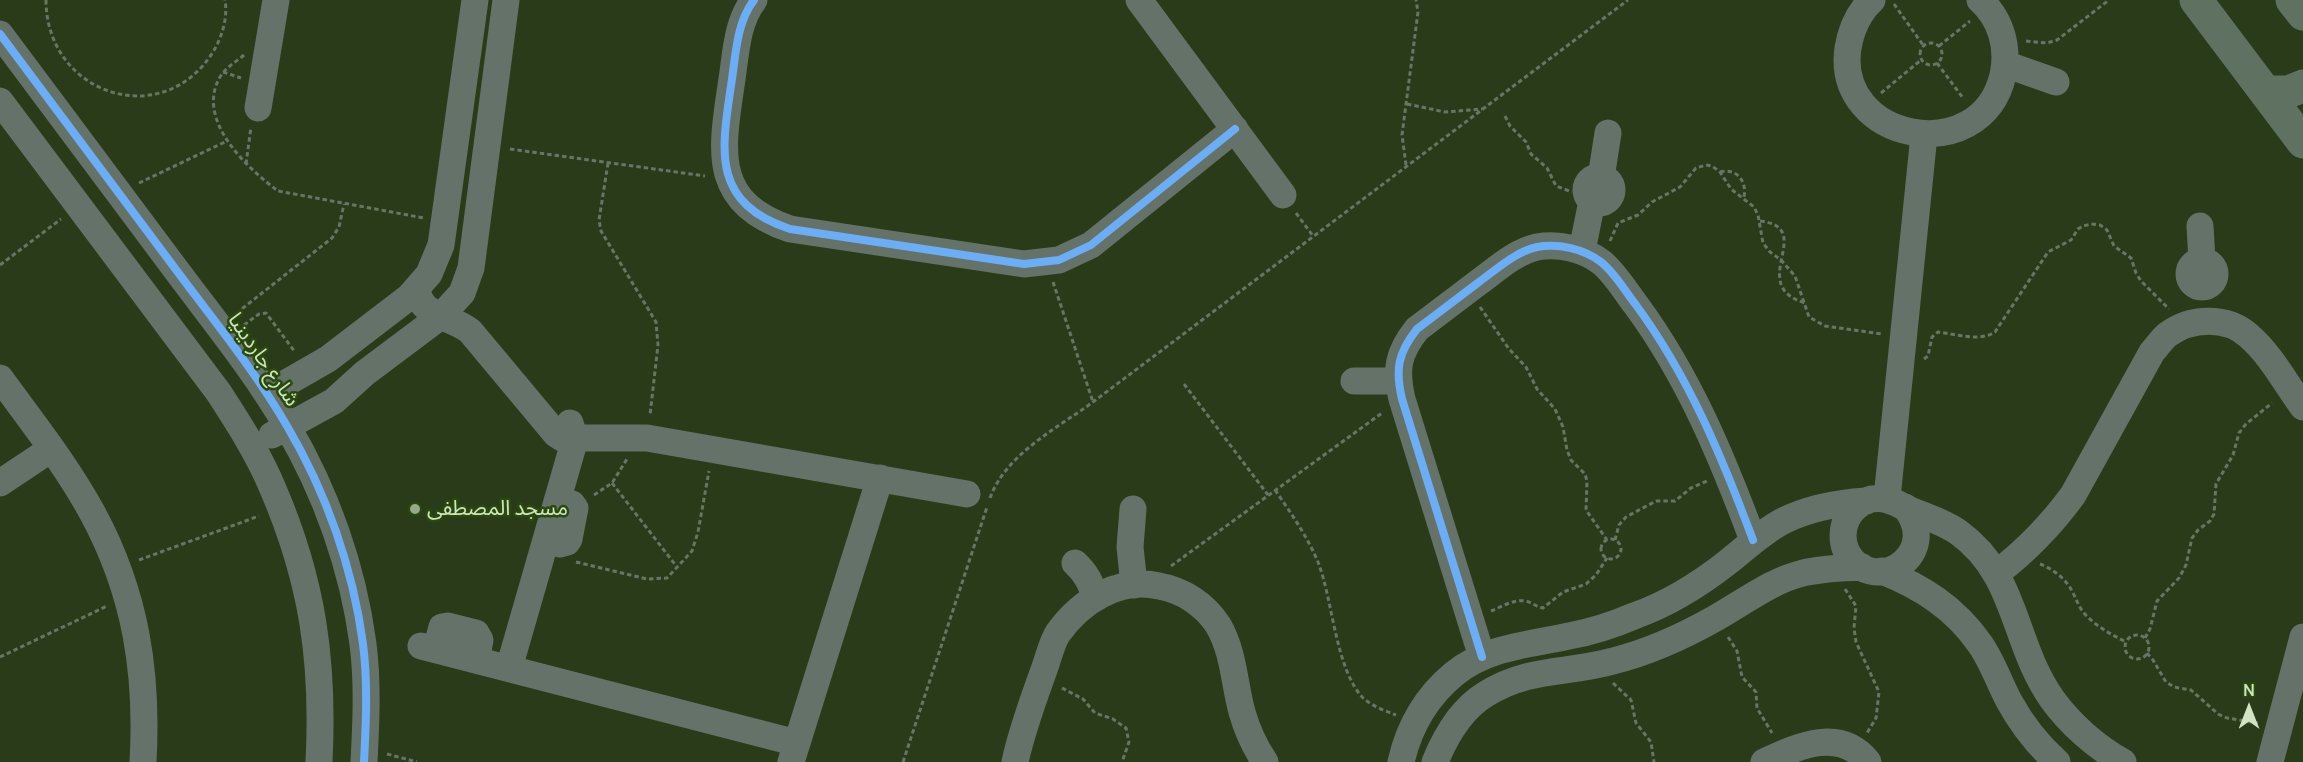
<!DOCTYPE html>
<meta charset="utf-8">
<style>
body{margin:0}
#map{position:relative;width:2303px;height:762px;overflow:hidden;background:#2a3b1a;font-family:Manrope,sans-serif}
canvas{display:block}
.north{position:absolute;left:2219px;top:678px;width:60px;height:60px;-webkit-text-stroke:4px #29490d;paint-order:stroke;rotate:0deg;font-size:16px;font-weight:700;line-height:24px;text-align:center;color:#d0e4c4}
.north::after{content:'';display:block;margin:auto;width:21px;height:27px;background:#d0e4c4;clip-path:polygon(50% 0,100% 100%,50% 72%,0 100%)}
</style>
<div id="map">
<canvas width="2303" height="762"></canvas>
<div class="north">N</div>
</div>
<script>
const ctx = document.querySelector('canvas').getContext('2d');
ctx.lineJoin = 'round';
function stroke(path, color, width, dash) { ctx.strokeStyle = color; ctx.lineWidth = width; ctx.lineCap = dash ? 'butt' : 'round'; ctx.setLineDash(dash || []); ctx.stroke(path); }
function drawText(font, color, halo, rows, align = 'center') {
  ctx.font = font + ' Manrope,"Noto Sans Arabic",sans-serif'; ctx.lineWidth = 5; ctx.setLineDash([]); ctx.textBaseline = 'middle'; ctx.strokeStyle = halo; ctx.fillStyle = color; for (const [text, x, y, turn = 0] of rows) {
    ctx.save(); ctx.translate(x, y); ctx.rotate((+turn || 0) * Math.PI / 180); ctx.textAlign = isNaN(turn) ? turn : align; if (halo) ctx.strokeText(text, 0, 0); ctx.fillText(text, 0, 0); ctx.restore();
  }
}
const path = new Path2D(`
 M46,0C46,94 162,133 213,52C222,37 228,18 225,0
 M1894,4L1923,45
 M2026,41L2047,43L2057,40L2109,0
 M1920 54a11 11 0 1 1 22 0a11 11 0 1 1-22 0Z
 M1939,46L1970,21
 M244,55C236,62 226,67 220,77C195,120 247,168 278,191L424,218
 M1937,63L1963,98
 M223,72L241,78
 M1881,93L1921,60
 M1407,104L1445,112L1482,109
 M1505,116L1510,126L1526,142L1531,154L1547,168L1556,186L1572,192
 M510,149L705,176
 M608,163L599,220L601,231L656,322L658,345L650,415
 M246,164L251,127
 M1406,165L1402,135L1418,12L1416,0
 M1720,172C1737,168 1747,181 1744,197
 M139,183L227,141
 M1296,213L1313,236
 M1760,221C1818,228 1745,285 1805,303
 M1610,241L1618,223L1638,215L1652,202L1680,187L1696,168L1706,165L1712,166L1720,172L1731,189L1754,207L1758,215L1763,243L1770,252L1781,260L1795,276L1809,317L1825,326L1882,334
 M0,265L61,219
 M1053,282L1093,402
 M1480,307L1509,349L1526,367L1537,389L1555,409L1563,427L1567,450L1571,460L1585,474L1587,481L1586,510L1607,540
 M240,316L243,308L332,238L339,227L344,204
 M244,325L259,314L266,313L295,352
 M1924,359L1928,356L1932,337L1938,332C1954,334 1981,342 1995,332L2048,252L2071,240L2078,229L2083,226L2091,224L2100,225L2107,230L2114,246L2131,258L2136,273L2141,281L2169,309
 M1184,384L1268,495
 M612,483L677,567
 M1275,490C1291,513 1307,536 1318,562C1333,600 1335,668 1363,698C1372,706 1385,711 1396,715
 M594,495L612,483L627,459
 M990,498C1006,454 1056,429 1093,402L1628,0
 M1601 549a10 10 0 1 1 20 0a10 10 0 1 1-20 0Z
 M1615,540L1619,525L1626,517L1656,501H1675L1691,488L1707,481
 M139,560L259,516
 M576,562L647,579L667,578L692,551L698,532L709,471
 M2040,564C2053,569 2066,579 2072,591C2076,598 2078,605 2083,612C2094,625 2110,634 2126,642
 M1171,566L1382,413
 M1845,589L1856,606L1854,628L1856,642L1879,692L1876,718L1867,733
 M1491,611C1501,607 1514,599 1525,601C1532,602 1536,607 1543,608L1563,592L1586,584L1596,575L1607,558
 M2125 647a12 12 0 1 1 24 0a12 12 0 1 1-24 0Z
 M1728,637L1737,651L1742,677L1756,692L1757,708L1772,733
 M2145,638L2150,629L2157,601L2179,578L2186,565L2192,538L2198,530L2210,521L2214,514L2216,484L2233,455L2239,433L2246,424L2272,403
 M2147,653L2153,660L2166,682L2174,687L2191,690L2218,714L2227,718L2258,723
 M0,657L107,606
 M1613,683L1631,700L1636,723L1651,742L1654,762
 M1062,688L1083,699L1095,713L1113,719L1126,728L1129,742L1122,762
 M387,754L417,762
 M903,762L987,507`);
const minor = new Path2D(`
 M754,0C737,22 736,52 732,79C722,148 709,202 790,229L1024,264L1059,260L1091,245L1235,129
 M1139,0L1283,195
 M1872,0C1858,13 1851,30 1848,48C1834,141 1981,170 2003,75C2009,47 2001,19 1980,0
 M0,34C57,110 114,187 171,263C211,317 254,369 287,426C326,492 353,568 363,644C368,683 366,723 364,762
 M2005,64L2056,82
 M0,101L219,393C239,424 259,455 273,489C313,582 324,662 319,762
 M258,108L276,0
 M1586 190a13 13 0 1 1 26 0a13 13 0 1 1-26 0Z
 M1601,178L1608,133
 M2200,226L2202,261
 M1582,251L1592,201
 M2189 274a13 13 0 1 1 26 0a13 13 0 1 1-26 0Z
 M417,290C422,318 450,315 470,331L556,434L562,438H647L967,494
 M0,378C32,422 67,466 93,514C136,594 148,673 143,762
 M1354,381H1398
 M267,394L328,359L409,297L429,274L441,245L475,0
 M272,435L334,401L365,373L441,316L462,293L471,268L506,0
 M0,483L51,449
 M1887,498L1924,135
 M1905,507C1940,549 1885,593 1853,561C1839,546 1840,522 1855,508C1871,493 1888,498 1904,507C1922,516 1941,520 1958,532C2018,575 2012,642 2052,699C2070,724 2096,747 2123,762
 M1133,509L1130,547L1134,585
 M546,540L560,544L567,542L569,539L575,508L572,504L557,501
 M1075,563C1086,573 1091,583 1095,597
 M1882,571C1922,587 1955,608 1980,644C1992,661 1999,682 2009,701C2021,723 2038,745 2057,762
 M1997,573C2027,550 2051,525 2073,495L2152,352C2157,347 2162,339 2167,335C2191,317 2227,316 2249,336C2271,355 2286,384 2303,407
 M421,646L797,743
 M436,649L442,627L448,626L476,633L480,640L476,660
 M1482,657L1402,399C1395,369 1398,353 1417,329C1438,313 1458,298 1479,282C1497,269 1515,252 1537,247C1559,243 1584,249 1601,262C1615,273 1625,291 1636,305C1689,377 1722,457 1753,540
 M509,668L575,439L570,423
 M791,762L880,478
 M1015,762C1022,729 1034,698 1045,667C1049,656 1052,642 1058,633C1081,601 1119,577 1159,586C1183,590 1205,605 1218,625C1234,652 1234,683 1242,712C1247,730 1255,747 1265,762
 M1401,762C1409,727 1426,697 1454,674C1487,647 1528,645 1569,636C1591,632 1613,625 1634,616C1668,604 1700,584 1728,562C1746,548 1762,532 1783,521C1809,508 1836,503 1866,501
 M1435,762C1446,735 1461,709 1486,694C1530,667 1567,674 1613,661C1649,652 1682,637 1714,619C1743,603 1770,581 1803,573C1823,568 1842,568 1862,567
 M1764,762C1797,747 1839,726 1868,762
 M2270,762L2303,637`);
const major = new Path2D(`
 M2196,0L2303,142
 M2292,0L2303,14
 M2266,92H2288L2303,86`);
const cycleway = new Path2D(`
 M754,0C737,22 736,52 732,79C722,148 709,202 790,229L1024,264L1059,260L1091,245L1235,129
 M0,34C57,110 114,187 171,263C211,317 254,369 287,426C326,492 353,568 363,644C368,683 366,723 364,762
 M1482,657L1402,399C1395,369 1398,353 1417,329C1438,313 1458,298 1479,282C1497,269 1515,252 1537,247C1559,243 1584,249 1601,262C1615,273 1625,291 1636,305C1689,377 1722,457 1753,540`);
const markers = [
 [415,509,6,"#96a988"]
];
const streetNames = [
 ["شارع جاردينيا",263,360,55]
];
const poiNames = [
 ["مسجد المصطفى",427,509]
];
stroke(path, '#677566', 3, [4.5, 3]);
stroke(minor, '#647269', 27);
stroke(major, '#5f7161', 33);
stroke(cycleway, '#6dadf4', 8);
for (const [x, y, r, color] of markers) { const dot = new Path2D(); dot.arc(x, y, r, 0, 2 * Math.PI); ctx.fillStyle = color; ctx.fill(dot); stroke(dot, '#29490d', 2); }
drawText('21px', '#d0e4c4', '#29490d', streetNames);
drawText('21px', '#d0e4c4', '#29490d', poiNames, 'left');
</script>
